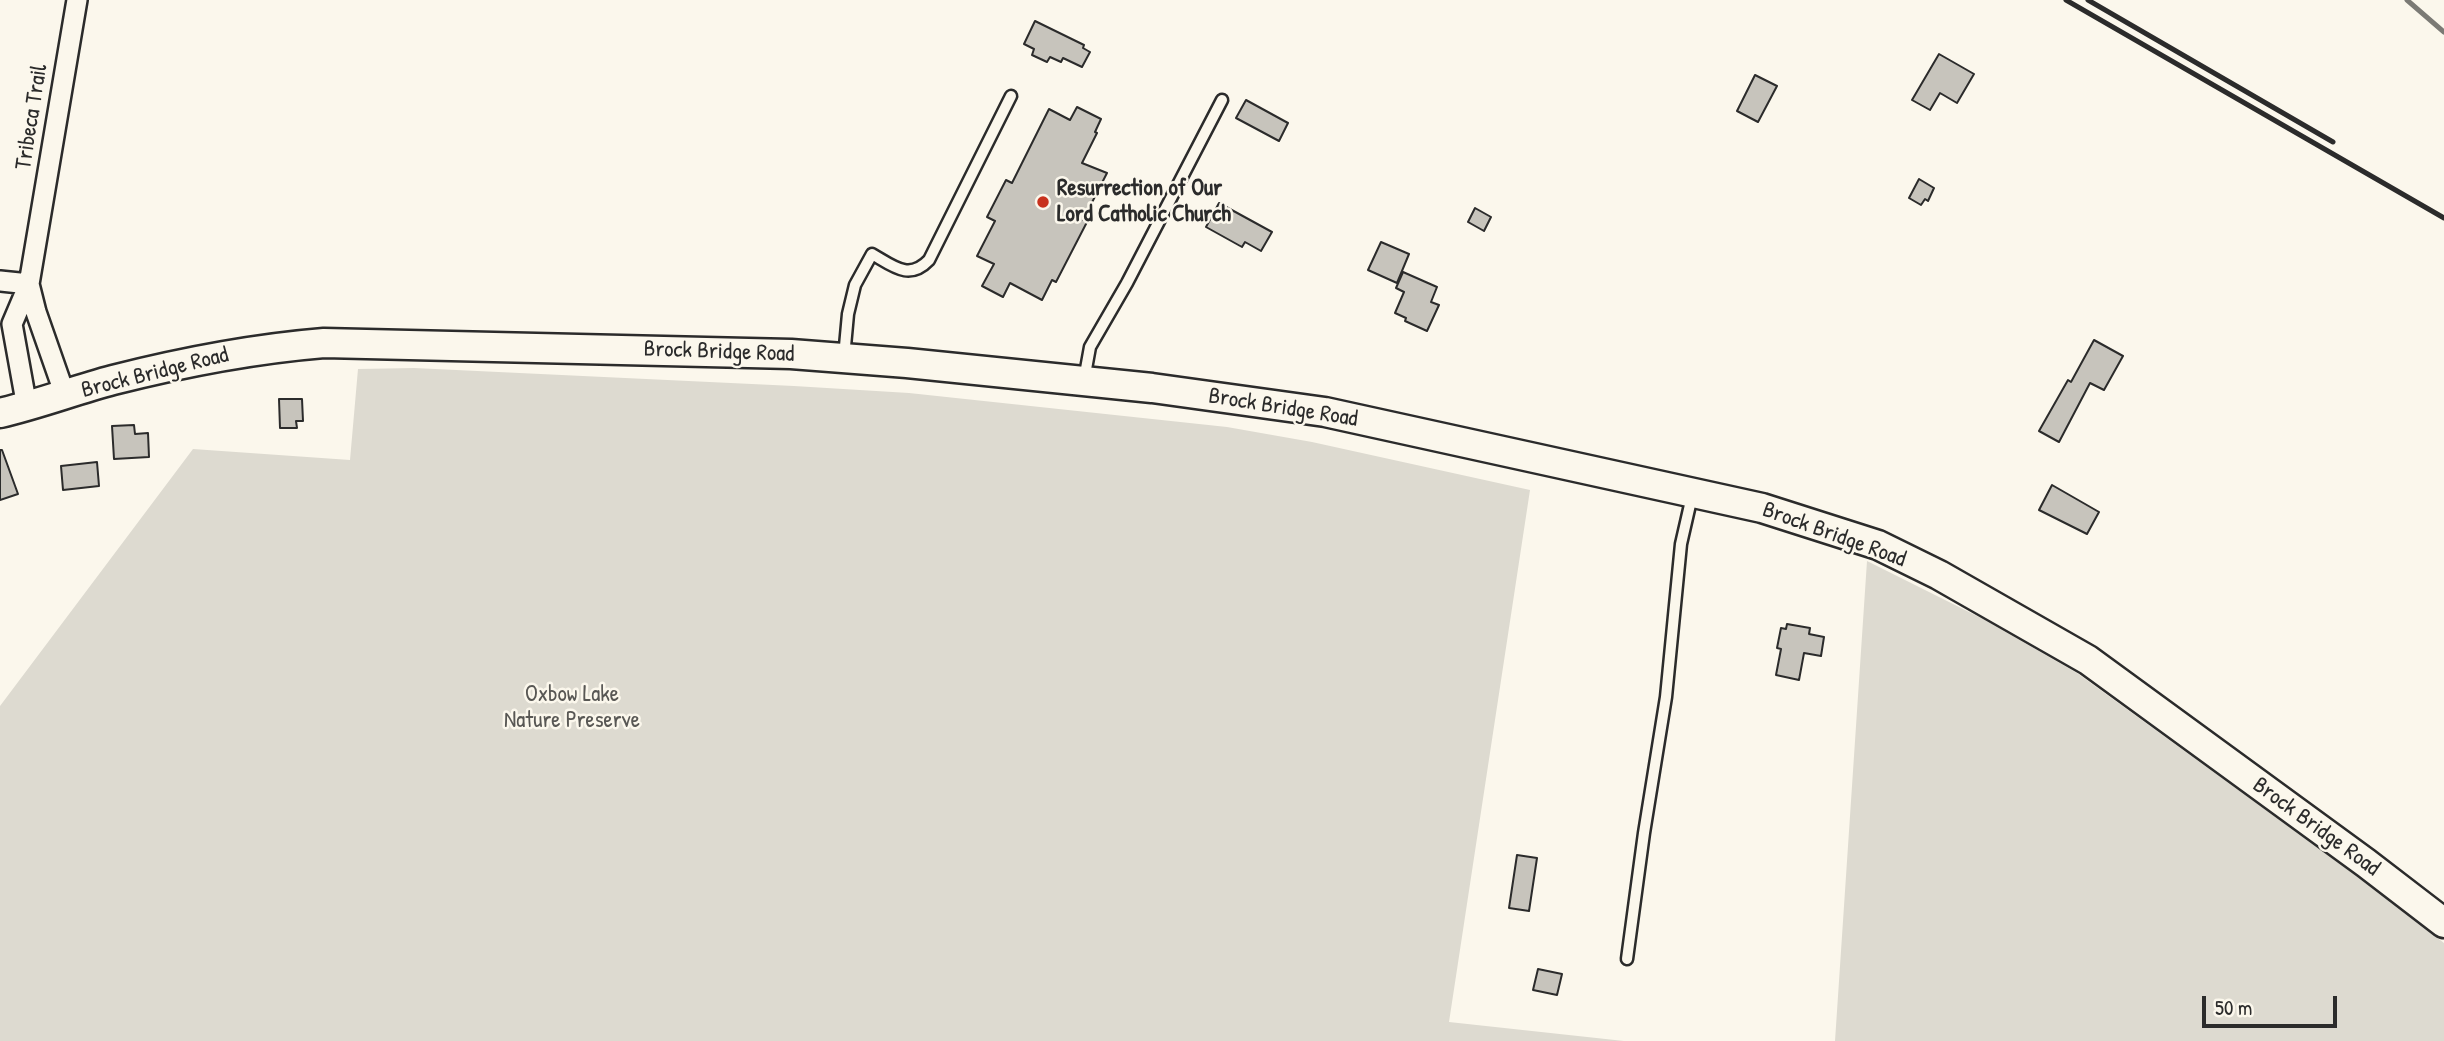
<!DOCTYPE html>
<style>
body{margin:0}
#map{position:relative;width:2444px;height:1041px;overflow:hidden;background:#fbf7ec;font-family:"Patrick Hand",sans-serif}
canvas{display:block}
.scale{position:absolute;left:2202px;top:996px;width:135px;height:32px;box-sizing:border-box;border:4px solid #2b2b2b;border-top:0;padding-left:9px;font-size:21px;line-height:24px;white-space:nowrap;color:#2b2b2b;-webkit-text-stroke:5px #fbf7ec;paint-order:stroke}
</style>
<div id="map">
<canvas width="2444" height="1041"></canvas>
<div class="scale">50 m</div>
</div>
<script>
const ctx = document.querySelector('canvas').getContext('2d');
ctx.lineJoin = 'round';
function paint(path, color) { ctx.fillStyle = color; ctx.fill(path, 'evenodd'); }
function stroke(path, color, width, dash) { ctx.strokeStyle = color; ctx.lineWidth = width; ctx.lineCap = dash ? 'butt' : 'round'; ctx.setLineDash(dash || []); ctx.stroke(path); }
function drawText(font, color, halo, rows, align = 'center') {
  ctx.font = font + ' "Patrick Hand",sans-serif'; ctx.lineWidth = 5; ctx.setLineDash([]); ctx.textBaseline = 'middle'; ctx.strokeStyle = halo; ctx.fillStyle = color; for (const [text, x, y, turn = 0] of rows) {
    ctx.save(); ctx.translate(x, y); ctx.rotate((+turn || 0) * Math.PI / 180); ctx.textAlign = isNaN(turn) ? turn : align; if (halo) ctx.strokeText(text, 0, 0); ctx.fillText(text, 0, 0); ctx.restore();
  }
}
const green = new Path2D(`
 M414,368L794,386L909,393L1227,427L1312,442L1530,490L1449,1022L1624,1041H0V706L193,449L350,460L358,369Z
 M1867,561L1983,619L2077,673L2354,874L2444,943V1041H1835Z`);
const stream = new Path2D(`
 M2407,0L2444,32`);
const building = new Path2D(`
 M1035,21L1084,45L1083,48L1090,52L1082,67L1063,58L1061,62L1050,57L1047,62L1032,55L1034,49L1024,44Z
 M1939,54L1974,74L1957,103L1940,93L1930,110L1912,100Z
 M1755,75L1777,86L1758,122L1737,111Z
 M1246,100L1288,123L1279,141L1236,118Z
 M1077,107L1101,119L1095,132L1097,133L1082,163L1107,173L1083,220L1087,222L1056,282L1052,280L1042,300L1010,283L1003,297L982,286L994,264L977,256L995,221L987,217L1006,180L1012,183L1049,109L1070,120Z
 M1919,179L1934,188L1928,201L1925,199L1921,205L1909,198Z
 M1219,203L1272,232L1261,251L1245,242L1242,247L1206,227Z
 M1475,208L1491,217L1484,231L1468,222Z
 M1381,242L1409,254L1397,283L1368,270Z
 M1403,272L1437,287L1431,302L1439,305L1427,331L1405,321L1406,318L1395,313L1404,292L1396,288Z
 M2094,340L2123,356L2104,390L2090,383L2059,442L2039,431L2068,380L2071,382Z
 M279,399H302L303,421H296L297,428H280Z
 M134,425L135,434L148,433L149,457L114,459L112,426Z
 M0,450H2L18,494L0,500Z
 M97,462L99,486L63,490L61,466Z
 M2052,485L2099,512L2087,534L2039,510Z
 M1787,624L1810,628L1809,634L1824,637L1821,656L1804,653L1799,680L1776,675L1781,649L1777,648L1781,628L1786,629Z
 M1517,855L1537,858L1529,911L1509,908Z
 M1538,969L1562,974L1557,995L1533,990Z`);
const lane = new Path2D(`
 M844,357L848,314L855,285L872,254C893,266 909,281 929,260L1011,96
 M1084,380L1090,347L1127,283L1222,100
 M1627,959L1644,833L1666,697L1681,544L1692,496`);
const street = new Path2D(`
 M0,281L29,284L77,0
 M27,407L12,324L29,284L36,312L65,395`);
const secondary = new Path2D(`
 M0,413C39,404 75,390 113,380C184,362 251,349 324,343L791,354L907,363L1152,388L1325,412L1762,508L1878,545L1939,575L2088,660L2366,863L2444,923`);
const rail = new Path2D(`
 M2066,0L2444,218
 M2088,0L2333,142`);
const markers = [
 [1043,202,7,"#c8321e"]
];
const streetNames = [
 ["Tribeca Trail",32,117,-81],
 ["Brock Bridge Road",719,352,2],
 ["Brock Bridge Road",155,373,-14],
 ["Brock Bridge Road",1283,408,9],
 ["Brock Bridge Road",1834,535,20],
 ["Brock Bridge Road",2316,827,36]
];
const poiNames = [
 ["Resurrection of Our",1057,189],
 ["Lord Catholic Church",1057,215]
];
const parkNames = [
 ["Oxbow Lake",572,695],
 ["Nature Preserve",572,721]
];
paint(green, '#dddad0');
stroke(stream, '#7b7a75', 5);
paint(building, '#c7c4bc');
stroke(building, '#2b2b2b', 2);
stroke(lane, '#2b2b2b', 15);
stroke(street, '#2b2b2b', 24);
stroke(secondary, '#2b2b2b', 33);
stroke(lane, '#fbf7ec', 10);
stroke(street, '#fbf7ec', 19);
stroke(secondary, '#fbf7ec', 28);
stroke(rail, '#2b2b2b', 5);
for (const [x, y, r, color] of markers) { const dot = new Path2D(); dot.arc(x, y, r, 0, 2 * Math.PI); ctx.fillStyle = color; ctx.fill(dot); stroke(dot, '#fbf7ec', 2.5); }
drawText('23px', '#2b2b2b', '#fbf7ec', streetNames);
drawText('bold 23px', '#2b2b2b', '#fbf7ec', poiNames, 'left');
drawText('23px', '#585754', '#fbf7ec', parkNames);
</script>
